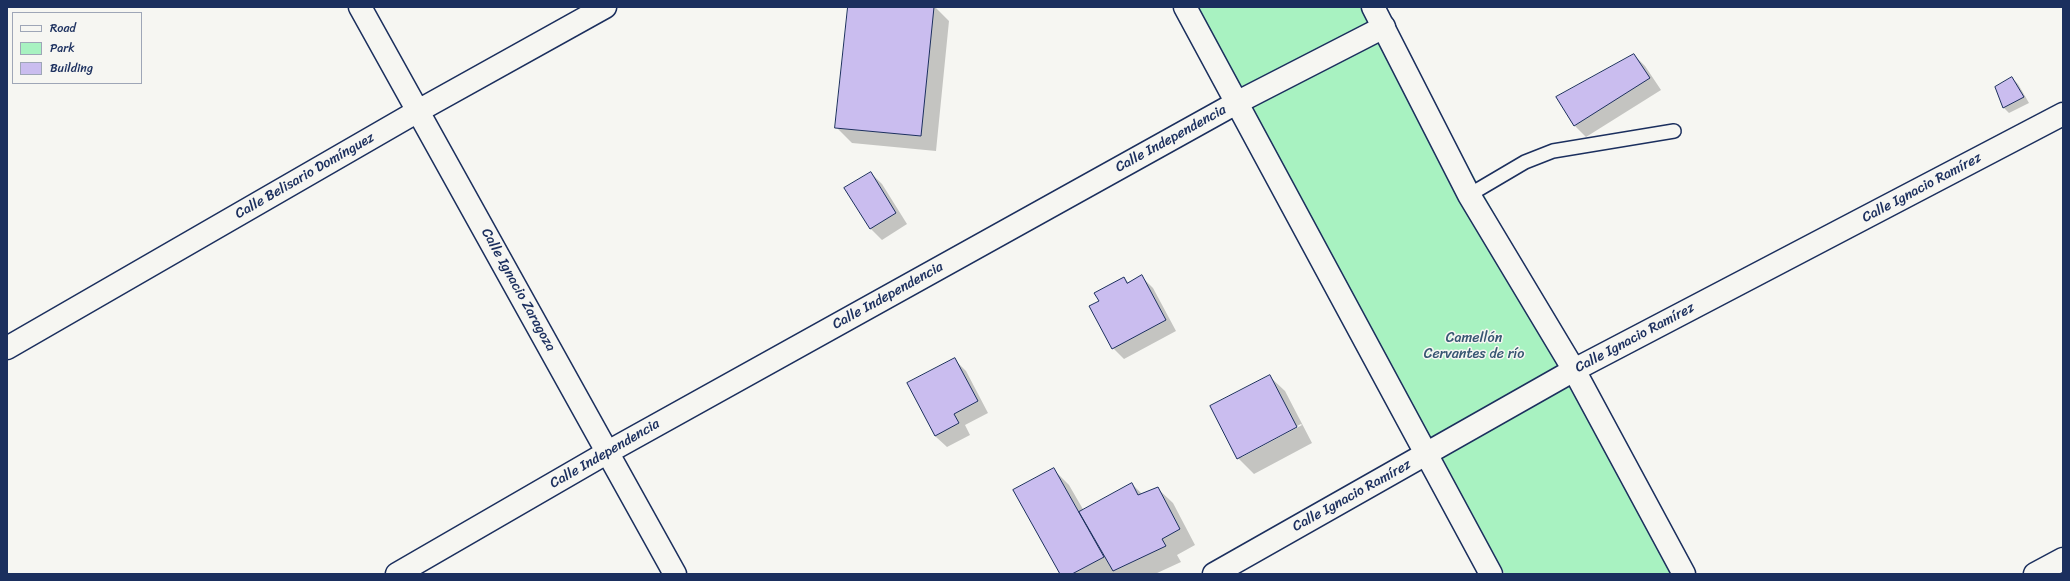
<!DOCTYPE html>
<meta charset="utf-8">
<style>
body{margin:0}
#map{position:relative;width:2070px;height:581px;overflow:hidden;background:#f6f6f2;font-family:Sriracha,sans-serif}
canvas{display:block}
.frame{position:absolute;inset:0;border:8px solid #1b2f5e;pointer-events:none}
.legend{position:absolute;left:12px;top:12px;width:130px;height:72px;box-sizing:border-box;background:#f6f6f2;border:1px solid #9ea6b7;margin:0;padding:5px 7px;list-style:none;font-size:12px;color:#1b2f5e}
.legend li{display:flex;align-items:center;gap:8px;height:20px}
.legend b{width:20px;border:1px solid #9ea6b7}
</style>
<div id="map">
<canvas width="2070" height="581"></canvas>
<div class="frame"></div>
<ul class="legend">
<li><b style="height:5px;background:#f6f6f2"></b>Road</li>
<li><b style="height:11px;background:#a8f2c1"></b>Park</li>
<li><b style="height:11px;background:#cabdef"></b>Building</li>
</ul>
</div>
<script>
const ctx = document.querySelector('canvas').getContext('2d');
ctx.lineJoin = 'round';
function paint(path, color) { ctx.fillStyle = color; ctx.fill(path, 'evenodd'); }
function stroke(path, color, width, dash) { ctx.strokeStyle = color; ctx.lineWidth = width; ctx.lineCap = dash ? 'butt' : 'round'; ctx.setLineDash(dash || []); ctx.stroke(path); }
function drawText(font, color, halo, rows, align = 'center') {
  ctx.font = font + ' Sriracha,sans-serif'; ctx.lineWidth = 3; ctx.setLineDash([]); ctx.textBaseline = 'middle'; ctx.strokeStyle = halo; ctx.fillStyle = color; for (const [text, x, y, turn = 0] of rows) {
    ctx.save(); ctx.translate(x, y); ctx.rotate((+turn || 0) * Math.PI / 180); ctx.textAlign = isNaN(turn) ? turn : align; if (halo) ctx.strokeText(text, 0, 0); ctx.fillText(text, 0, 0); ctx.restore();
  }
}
const green = new Path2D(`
 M1193,7H1380L1694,574H1505Z`);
const shadow = new Path2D(`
 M849,7H935L949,21L936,151L852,143L836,127Z
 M1634,55L1645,66L1661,90L1586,137L1575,126Z
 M2012,78L2018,84L2029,103L2009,113L2004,108L1996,88Z
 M871,173L882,184L907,224L882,240L870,228Z
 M1141,276L1153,288L1176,331L1124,359L1113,348L1100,301L1124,278L1129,283Z
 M955,360L966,371L988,413L965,425L970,435L947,447L935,436Z
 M1269,376L1285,391L1312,443L1254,474L1238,458ZM1301,424L1302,425L1242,457V455Z
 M1053,469L1069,485L1084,511L1132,484L1142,494L1157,488L1173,503L1195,545L1177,555L1181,562L1155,574H1061Z`);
const building = new Path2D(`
 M848,7H934L921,136L835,128Z
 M1634,54L1650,78L1574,126L1556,97Z
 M2012,77L2024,97L2003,108L1995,87Z
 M871,172L896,213L870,229L844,188Z
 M1142,275L1166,320L1112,349L1089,306L1099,301L1094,293L1124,277L1127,283Z
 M955,358L978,401L954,414L959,423L935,436L907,383Z
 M1270,375L1297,427L1237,459L1210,406Z
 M1054,468L1104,557L1072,574H1060L1013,490Z
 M1132,483L1138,495L1158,487L1180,529L1162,539L1166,546L1113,571L1079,512Z`);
const lane = new Path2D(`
 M1469,195L1525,162L1553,151L1674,131`);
const street = new Path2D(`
 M360,7L675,574
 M7,348L418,111L605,7
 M397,574L608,452L1238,102L1384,27
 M1214,574L1574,370L2063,114
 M2035,574L2063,559`);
const secondary = new Path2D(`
 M1185,7L1491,574
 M1373,7L1469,195L1574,370L1684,574`);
const streetNames = [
 ["Calle Independencia",1171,139,-29],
 ["Calle Belisario Domínguez",305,176,-30],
 ["Calle Ignacio Ramírez",1922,188,-28],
 ["Calle Ignacio Zaragoza",518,290,61],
 ["Calle Independencia",888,296,-29],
 ["Calle Ignacio Ramírez",1635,338,-28],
 ["Calle Independencia",605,454,-30],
 ["Calle Ignacio Ramírez",1352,496,-29]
];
const parkNames = [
 ["Camellón",1474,338],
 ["Cervantes de río",1474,354]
];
paint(green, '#a8f2c1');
paint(shadow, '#0003');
paint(building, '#cabdef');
stroke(building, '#1b2f5e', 1);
stroke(lane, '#1b2f5e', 16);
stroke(street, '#1b2f5e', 25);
stroke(secondary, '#1b2f5e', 25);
stroke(lane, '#f6f6f2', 13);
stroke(street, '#f6f6f2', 22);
stroke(secondary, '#f6f6f2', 22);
drawText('14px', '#1b2f5e', '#f6f6f2', streetNames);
drawText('14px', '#375672', '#f6f6f2', parkNames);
</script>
